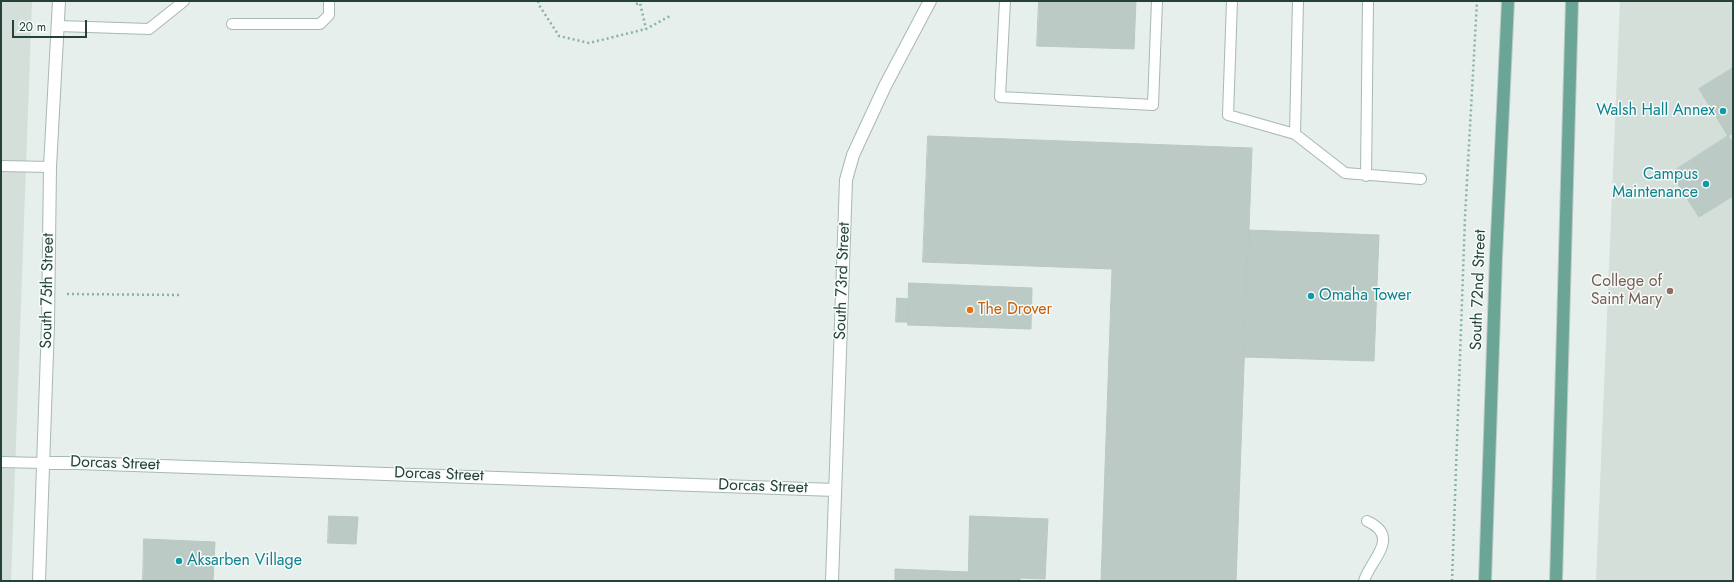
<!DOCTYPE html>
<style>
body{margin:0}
#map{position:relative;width:1734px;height:582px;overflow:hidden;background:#e6efeb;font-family:Jost,sans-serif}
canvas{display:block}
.frame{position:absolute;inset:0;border:2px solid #24423a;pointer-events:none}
.scale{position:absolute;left:12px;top:20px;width:75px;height:18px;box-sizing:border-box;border:2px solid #24423a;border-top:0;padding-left:5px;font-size:12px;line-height:14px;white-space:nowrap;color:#24423a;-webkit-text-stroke:3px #f7fbf9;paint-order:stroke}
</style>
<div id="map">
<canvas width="1734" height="582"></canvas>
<div class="frame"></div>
<div class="scale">20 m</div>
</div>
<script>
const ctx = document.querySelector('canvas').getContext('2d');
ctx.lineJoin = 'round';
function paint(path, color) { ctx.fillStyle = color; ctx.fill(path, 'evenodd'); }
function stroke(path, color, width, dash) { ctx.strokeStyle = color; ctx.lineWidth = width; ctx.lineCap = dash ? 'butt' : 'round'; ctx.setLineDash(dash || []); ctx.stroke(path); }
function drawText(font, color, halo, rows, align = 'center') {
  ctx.font = font + ' Jost,sans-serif'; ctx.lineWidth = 3; ctx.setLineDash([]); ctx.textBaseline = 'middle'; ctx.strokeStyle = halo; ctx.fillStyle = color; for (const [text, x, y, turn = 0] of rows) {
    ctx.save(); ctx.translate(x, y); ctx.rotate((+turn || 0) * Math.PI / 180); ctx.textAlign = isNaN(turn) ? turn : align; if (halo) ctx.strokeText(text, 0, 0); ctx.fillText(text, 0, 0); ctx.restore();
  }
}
const built = new Path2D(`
 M1,1H32L11,581H1Z
 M1620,1H1733V581H1596Z`);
const building = new Path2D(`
 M1039,1H1136L1134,49L1037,46Z
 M1733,68V133L1728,136L1699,89Z
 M928,136L1252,148L1236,581H1101L1112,269L923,262Z
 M1728,136L1733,143V196L1699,217L1671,173Z
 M1249,230L1379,235L1374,361L1244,357Z
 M909,283L1032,288L1031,329L908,325Z
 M897,298L909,299L908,322H896Z
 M329,516L358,517L356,544L328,543Z
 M970,516L1048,519L1045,579L1020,578V581H895V569L968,572Z
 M144,539L215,542L213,581H143Z`);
const path = new Path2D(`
 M538,1L539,5L559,36L589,43L646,29L670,16
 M636,4L640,3L646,29
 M67,294L182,295
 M1452,581L1465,217L1477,1`);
const lane = new Path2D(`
 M1005,1L1000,97L1153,105L1157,1
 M1232,1L1228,115L1295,134L1345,173L1421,179
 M232,24H320L329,15V1
 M58,26L149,29L184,1
 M1295,134L1298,1
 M1,166L50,167
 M1366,176L1368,1
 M1,462L43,463
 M1364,581C1370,560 1402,537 1367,521`);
const street = new Path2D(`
 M43,463H77L835,490
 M39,581L48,324L50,167L59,1
 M832,581L846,180L853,155L885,86L930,1`);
const primary = new Path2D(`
 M1485,581L1496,257L1508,1
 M1556,581L1572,1`);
const markers = [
 [1723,111,4,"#0f9aa8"],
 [1706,184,4,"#0f9aa8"],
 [1670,291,4,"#8d6e63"],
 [1311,296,4,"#0f9aa8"],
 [970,310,4,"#e8710a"],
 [179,561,4,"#0f9aa8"]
];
const cultureNames = [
 ["Walsh Hall Annex",1715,111],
 ["Campus",1698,175],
 ["Maintenance",1698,193],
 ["Omaha Tower",1319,296,"left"],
 ["Aksarben Village",187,561,"left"]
];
const streetNames = [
 ["South 73rd Street",843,281,-88],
 ["South 72nd Street",1479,290,-88],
 ["South 75th Street",48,291,-89],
 ["Dorcas Street",115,464,2],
 ["Dorcas Street",439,475,2],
 ["Dorcas Street",763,487,2]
];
const educationNames = [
 ["College of",1662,282],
 ["Saint Mary",1662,300]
];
const foodNames = [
 ["The Drover",978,310]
];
paint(built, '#d4dfda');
paint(building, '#bbcac4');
stroke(building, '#b8c9c2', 1);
stroke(lane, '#a8b8b2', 12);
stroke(street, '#a8b8b2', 14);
stroke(primary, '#c2cac8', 14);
stroke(path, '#86b3a5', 2.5, [2, 3]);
stroke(lane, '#fff', 10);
stroke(street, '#fff', 12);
stroke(primary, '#6aa596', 12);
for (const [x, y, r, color] of markers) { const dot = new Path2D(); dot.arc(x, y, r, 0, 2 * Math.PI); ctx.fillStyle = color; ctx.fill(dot); stroke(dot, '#f7fbf9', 1.5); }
drawText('16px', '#0d838f', '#f7fbf9', cultureNames, 'right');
drawText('16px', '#24423a', '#f7fbf9', streetNames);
drawText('16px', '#785e54', '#f7fbf9', educationNames, 'right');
drawText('16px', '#c56008', '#f7fbf9', foodNames, 'left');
</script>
